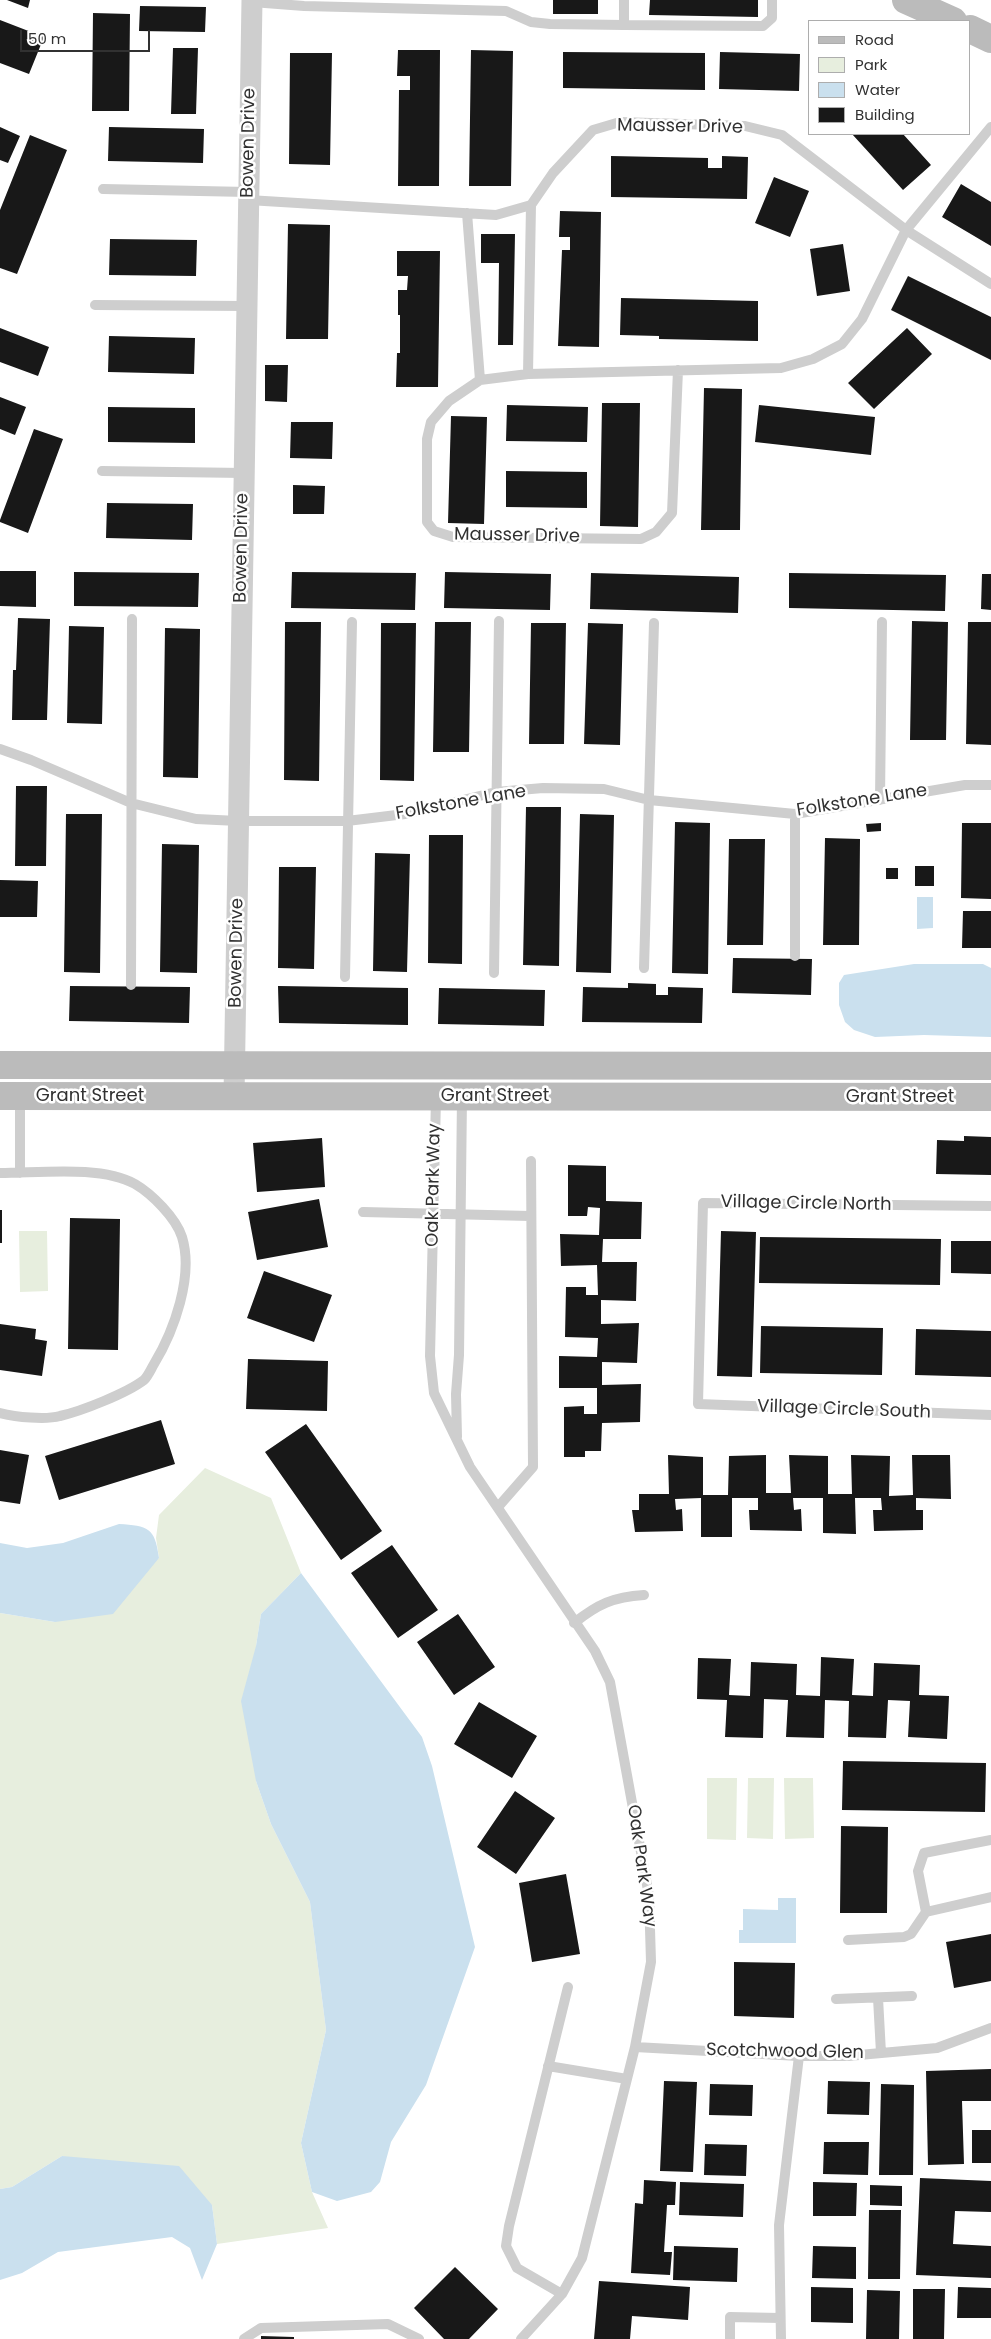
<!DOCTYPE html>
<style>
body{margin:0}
#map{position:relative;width:991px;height:2339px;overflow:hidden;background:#fff;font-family:Poppins,sans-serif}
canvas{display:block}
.legend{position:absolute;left:808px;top:20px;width:162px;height:115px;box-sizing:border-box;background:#fff;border:1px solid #adadad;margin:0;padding:6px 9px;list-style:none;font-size:15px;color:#313131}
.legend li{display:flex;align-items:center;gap:10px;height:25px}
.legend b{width:25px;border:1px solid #adadad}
.scale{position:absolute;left:20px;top:30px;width:130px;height:22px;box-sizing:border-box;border:2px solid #313131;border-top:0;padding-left:6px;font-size:15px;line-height:18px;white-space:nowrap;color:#313131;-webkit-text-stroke:4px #fff;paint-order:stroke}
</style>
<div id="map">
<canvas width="991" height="2339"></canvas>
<ul class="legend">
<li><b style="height:6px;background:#bbb"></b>Road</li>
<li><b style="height:14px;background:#e7eede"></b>Park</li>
<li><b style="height:14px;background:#cae0ee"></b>Water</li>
<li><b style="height:14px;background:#181818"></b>Building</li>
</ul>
<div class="scale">50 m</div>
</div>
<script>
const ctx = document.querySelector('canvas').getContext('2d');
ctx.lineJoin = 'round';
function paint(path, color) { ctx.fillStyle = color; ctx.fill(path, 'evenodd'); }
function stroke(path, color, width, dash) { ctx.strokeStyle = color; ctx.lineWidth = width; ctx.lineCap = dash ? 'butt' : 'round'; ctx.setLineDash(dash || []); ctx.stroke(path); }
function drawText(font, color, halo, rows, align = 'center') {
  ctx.font = font + ' Poppins,sans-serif'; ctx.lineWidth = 5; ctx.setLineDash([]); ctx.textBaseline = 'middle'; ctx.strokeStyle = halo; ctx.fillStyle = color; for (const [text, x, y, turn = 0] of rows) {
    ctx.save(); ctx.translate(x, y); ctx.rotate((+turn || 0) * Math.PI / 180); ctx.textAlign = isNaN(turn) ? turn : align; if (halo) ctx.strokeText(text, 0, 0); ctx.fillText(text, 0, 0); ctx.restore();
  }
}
const green = new Path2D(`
 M19,1231H47L48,1291L20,1292Z
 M205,1468L271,1498L301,1573L261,1614L256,1646V1781L271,1824L310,1902L326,2030L301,2143L312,2192L328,2228L217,2244L212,2205L62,2156L12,2187L0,2189V1613L55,1622L159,1558L156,1538L159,1515Z
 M707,1778H737L736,1840L707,1839Z
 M748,1778H774L773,1839L747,1838Z
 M784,1778H813L814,1838L785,1839Z`);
const water = new Path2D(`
 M917,897H933V928L917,929Z
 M914,964H983L991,968V1037L924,1035L875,1037L854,1030L845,1022L839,1005V983L844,975Z
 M119,1524C148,1526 155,1527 159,1558L113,1614L55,1622L0,1613V1543L27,1548L63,1543Z
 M301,1573L422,1737L432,1766L475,1947L426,2085L391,2142L380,2182L371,2192L337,2201L312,2192L301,2143L326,2030L310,1902L271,1824L256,1781L241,1701L256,1646L261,1614Z
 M778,1898H796V1943H739V1930H743V1909L778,1910Z
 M62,2156L179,2166L212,2205L217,2244L202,2280L190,2248L172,2237L58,2252L22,2273L0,2280V2189L12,2187Z`);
const building = new Path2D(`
 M7,0H30L28,8Z
 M553,0H598V14H553Z
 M650,0H758V17L649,15Z
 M140,6L206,7L205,32L139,31Z
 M93,13L130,14L129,111H92Z
 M0,20L44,37L29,74L0,63Z
 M173,48H198L196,114H171Z
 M398,50H440L439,186H398L399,90H410V76H397Z
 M471,50L513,51L511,186H469Z
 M563,52L705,53V90L563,88Z
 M720,52L800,54L799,91L719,89Z
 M290,53H332L330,165L289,164Z
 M0,127L20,136L8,163L0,160Z
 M109,127L204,129L203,163L108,161Z
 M852,134H903L931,165L903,190Z
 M30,135L67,150L17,274L0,268V210Z
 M611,156L708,158V168H722V156L748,157L747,199L611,197Z
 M774,177L809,191L790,237L755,223Z
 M961,184L991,202V246L942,217Z
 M560,211L601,212L599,347L558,346L562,250H570V237H559Z
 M288,224L330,225L328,339H286Z
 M481,234H515L513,345H498L499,263H481Z
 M110,239L197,240L196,276L109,275Z
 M843,244L850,291L817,296L810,249Z
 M397,251H440L438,387H396L397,353H400V315H398V290H407L408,276H397Z
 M908,276L991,317V360L891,310Z
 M621,298L758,301V341L659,339V336L620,335Z
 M0,328L49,347L38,376L0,362Z
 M907,328L932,354L874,409L848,383Z
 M109,336L195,338L194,374L108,372Z
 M265,365H288L287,402L265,401Z
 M704,388L742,389L740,530H701Z
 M0,397L26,407L15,435L0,429Z
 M602,403H640L638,527L600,526Z
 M507,405L588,407L587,442L506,441Z
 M759,405L875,417L871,455L755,442Z
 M108,407L195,408V443L108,442Z
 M451,416L487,417L484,524L448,523Z
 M291,422H333L332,459L290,458Z
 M34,429L63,439L28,533L0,522V520Z
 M506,471L587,472V508L506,507Z
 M293,485L325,486L324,514H293Z
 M107,503L193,504L192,540L106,538Z
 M0,571H36V607L0,606Z
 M74,572L199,573L198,607L74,606Z
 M292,572L416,573L415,610L291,608Z
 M445,572L551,574L550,610L444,608Z
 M591,573L739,577L738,613L590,609Z
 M789,573L946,575L945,611L789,608Z
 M982,574H991V610L981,609Z
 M18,618L50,619L47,720H12L13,670H16Z
 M912,621L948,622L946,740H910Z
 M285,622H321L319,781L284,780Z
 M435,622H471L469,752H433Z
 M968,622H991V745L966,744Z
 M381,623H416L414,781L380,780Z
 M531,623H566L564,744H529Z
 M588,623L623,624L620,745L584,744Z
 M69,626L104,627L102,724L67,723Z
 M165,628L200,629L198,778L163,777Z
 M16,786H47L46,866H15Z
 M526,807H561L559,966L523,965Z
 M66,814H102L100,973L64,972Z
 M580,814L614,815L611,973L576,972Z
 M675,822L710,823L708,974L672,973Z
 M881,823V831L867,832L866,824Z
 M962,823H991V899L961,898Z
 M429,835H463L462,964L428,963Z
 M825,838L860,839L859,945H823Z
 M729,839H765L763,945H727Z
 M162,844L199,845L197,973L160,972Z
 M375,853L410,854L407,972L373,971Z
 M915,866H934V886H915Z
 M279,867H316L314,969L278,968Z
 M886,868H898V879H886Z
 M0,880L38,881L37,917H0Z
 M963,911H991V948H962Z
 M733,958L812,959L811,995L732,993Z
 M628,983L656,984V995H668V987L703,988L702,1023L582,1022L583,987L628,988Z
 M70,986L190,987L189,1023L69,1021Z
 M278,986L408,988V1025L279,1023Z
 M439,988L545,990L544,1026L438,1024Z
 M964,1136L991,1137V1175L936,1174L937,1140L964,1141Z
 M322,1138L325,1187L257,1192L253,1143Z
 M568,1165L606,1166V1201L642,1202L641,1239H603L602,1262H637L636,1301L601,1300V1324L639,1323L637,1363L602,1362V1385L641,1384L640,1422L602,1423L601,1451H585V1457H564V1407L584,1406V1414H597V1388H559V1356L597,1357L598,1338L565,1337L566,1287H586V1295H598L597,1265L561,1266L560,1234L599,1235L600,1208L588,1207L587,1216H568Z
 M319,1199L328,1247L257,1260L248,1212Z
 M0,1210H2V1243H0Z
 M70,1218L120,1219L118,1350L68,1349Z
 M721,1231L756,1232L752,1377L717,1376Z
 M760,1237L941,1239L940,1285L759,1283Z
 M951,1241H991V1274L951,1273Z
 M264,1271L332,1295L314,1342L247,1318Z
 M0,1324L36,1329L35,1339L47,1341L42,1376L0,1370Z
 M761,1326L883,1328L882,1375L760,1373Z
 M916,1329L991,1331V1377L915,1375Z
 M248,1359L328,1361L327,1411L246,1409Z
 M161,1420L175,1464L59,1500L45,1456Z
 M306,1424L382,1531L341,1560L265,1452Z
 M0,1450L29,1455L20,1504L0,1501Z
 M668,1455L703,1457V1495H728L729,1456L766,1455V1493H791L789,1455L828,1456V1494H852L851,1455L890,1456L889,1496L913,1495L912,1455H950L951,1499L916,1498V1510H923V1530L874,1531L873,1510H882L881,1498H855L856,1534L823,1533V1498H793L794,1510L801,1509L802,1531L750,1530L749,1510H758V1498H732V1537H701V1498L675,1499L676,1510L682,1509L683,1531L635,1532L632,1510H639V1494H669Z
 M392,1545L438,1610L398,1638L351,1573Z
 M458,1614L495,1667L454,1695L417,1642Z
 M821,1657L854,1659L852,1695L873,1696L874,1663L920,1665L919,1695L949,1696L947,1739L908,1737L910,1701L888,1700L886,1738L848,1737L849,1701L825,1700L824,1738L786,1737L788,1700L764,1699L763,1738L725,1737L727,1700L697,1699L698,1658L731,1659L729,1695L750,1696L751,1662L797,1664L796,1695L820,1696Z
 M479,1702L537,1736L512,1778L454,1744Z
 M843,1761L986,1763L985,1812L842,1810Z
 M515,1791L555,1818L516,1874L477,1847Z
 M841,1826L888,1827L887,1913H840Z
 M566,1874L580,1954L532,1962L519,1883Z
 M991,1934V1981L954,1988L946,1942Z
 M734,1962L795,1963L794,2018L734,2016Z
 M991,2069V2101H962L964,2164L928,2165L926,2071Z
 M664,2081L697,2082L693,2172L660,2171Z
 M828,2081L870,2082L869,2115L827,2114Z
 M710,2084L753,2085L752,2116L709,2115Z
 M881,2084L914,2085L913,2175H879Z
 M972,2130H991V2163H972Z
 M824,2142H869L868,2175L823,2174Z
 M705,2144L747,2145L746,2176L704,2175Z
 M920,2178L991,2181V2212L955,2211L953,2244L991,2246V2278L916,2275Z
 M644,2180L676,2182L675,2205H667L664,2252H672L670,2275L631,2273L635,2203L643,2204Z
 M680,2182L744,2184L743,2217L679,2215Z
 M813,2182L857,2183L856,2216H813Z
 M870,2185L902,2186V2206L870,2205Z
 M869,2210H901L900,2279H868Z
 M674,2246L738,2248L737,2282L673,2280Z
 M813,2246L856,2247V2279L812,2278Z
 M455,2267L498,2309L469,2339H444L414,2308Z
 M599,2281L690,2287L688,2320L632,2316L630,2339H594Z
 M811,2287L853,2288V2323L811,2322Z
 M958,2287L991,2288V2318H957Z
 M913,2289H945L944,2339H913Z
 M867,2290L900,2291L899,2339H866Z
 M261,2336L294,2337V2339H261Z`);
const lane = new Path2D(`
 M252,2L304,6L506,11L531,22L550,24L624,25V0
 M624,25L763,26L772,18V0
 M103,189L248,192
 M248,200L496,215L531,205L553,173L593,130L620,122L745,126L782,135L906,230L991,284
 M467,213L480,380
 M95,305L246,306
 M678,370L672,513L656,532L641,539L453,537L434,531L427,522V439L431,422L449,401L480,380L528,374L781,368L813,359L842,344L862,319L906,230L991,127
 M528,374L531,205
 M102,471L244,473
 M0,749L31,760L131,803L196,819L238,821H347L405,814L496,792L543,788L604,789L649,800L795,814L965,785H991
 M880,800L882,622
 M795,956V814
 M644,968L654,623
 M494,973L499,621
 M345,977L352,622
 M131,985L132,619
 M436,1098L430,1356L434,1393L470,1467L595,1651L610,1682L649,1896L651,1962L635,2047L582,2258L562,2294L521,2339
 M0,1173C39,1173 101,1165 135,1184C152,1194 176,1218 182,1237C194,1276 174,1331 154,1364C151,1369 148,1376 144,1380C127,1393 82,1411 60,1416C45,1420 16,1417 0,1413
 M20,1173V1096
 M991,1206L703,1203L698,1404L991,1415
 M363,1212L530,1216
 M457,1437L456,1394L459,1355L462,1097
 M498,1507L533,1467L531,1161
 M574,1623C598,1604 613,1597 644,1595
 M991,1840L924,1853L918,1871L926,1912L991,1897
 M848,1940L904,1937L911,1934L926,1912
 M878,1998L881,2053
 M836,1999L912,1996
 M635,2047L799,2056H848L937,2048L991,2028
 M548,2066L627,2079
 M562,2294L517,2268L506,2246L509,2226L568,1987
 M244,2339L261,2328L388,2324L419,2339
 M730,2339V2317L780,2318
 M781,2339L779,2225L799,2056`);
const street = new Path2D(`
 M234,1096L252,0`);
const secondary = new Path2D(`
 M906,0L953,21
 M970,29L991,39
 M0,1065L991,1066
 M0,1096L991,1097`);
const streetNames = [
 ["Mausser Drive",680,127,1],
 ["Bowen Drive",249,143,-89],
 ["Mausser Drive",517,536,1],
 ["Bowen Drive",242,548,-89],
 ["Folkstone Lane",862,801,-9],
 ["Folkstone Lane",461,803,-10],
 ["Bowen Drive",237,953,-89],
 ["Grant Street",90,1096],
 ["Grant Street",495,1096],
 ["Grant Street",900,1097],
 ["Oak Park Way",434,1185,-89],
 ["Village Circle North",806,1204,1],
 ["Village Circle South",844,1410,2],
 ["Oak Park Way",641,1866,82],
 ["Scotchwood Glen",785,2052,1]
];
paint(green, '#e7eede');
paint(water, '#cae0ee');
paint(building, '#181818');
stroke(lane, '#cecece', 10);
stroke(street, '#cecece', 21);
stroke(secondary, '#bbb', 28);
drawText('18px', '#313131', '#fff', streetNames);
</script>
